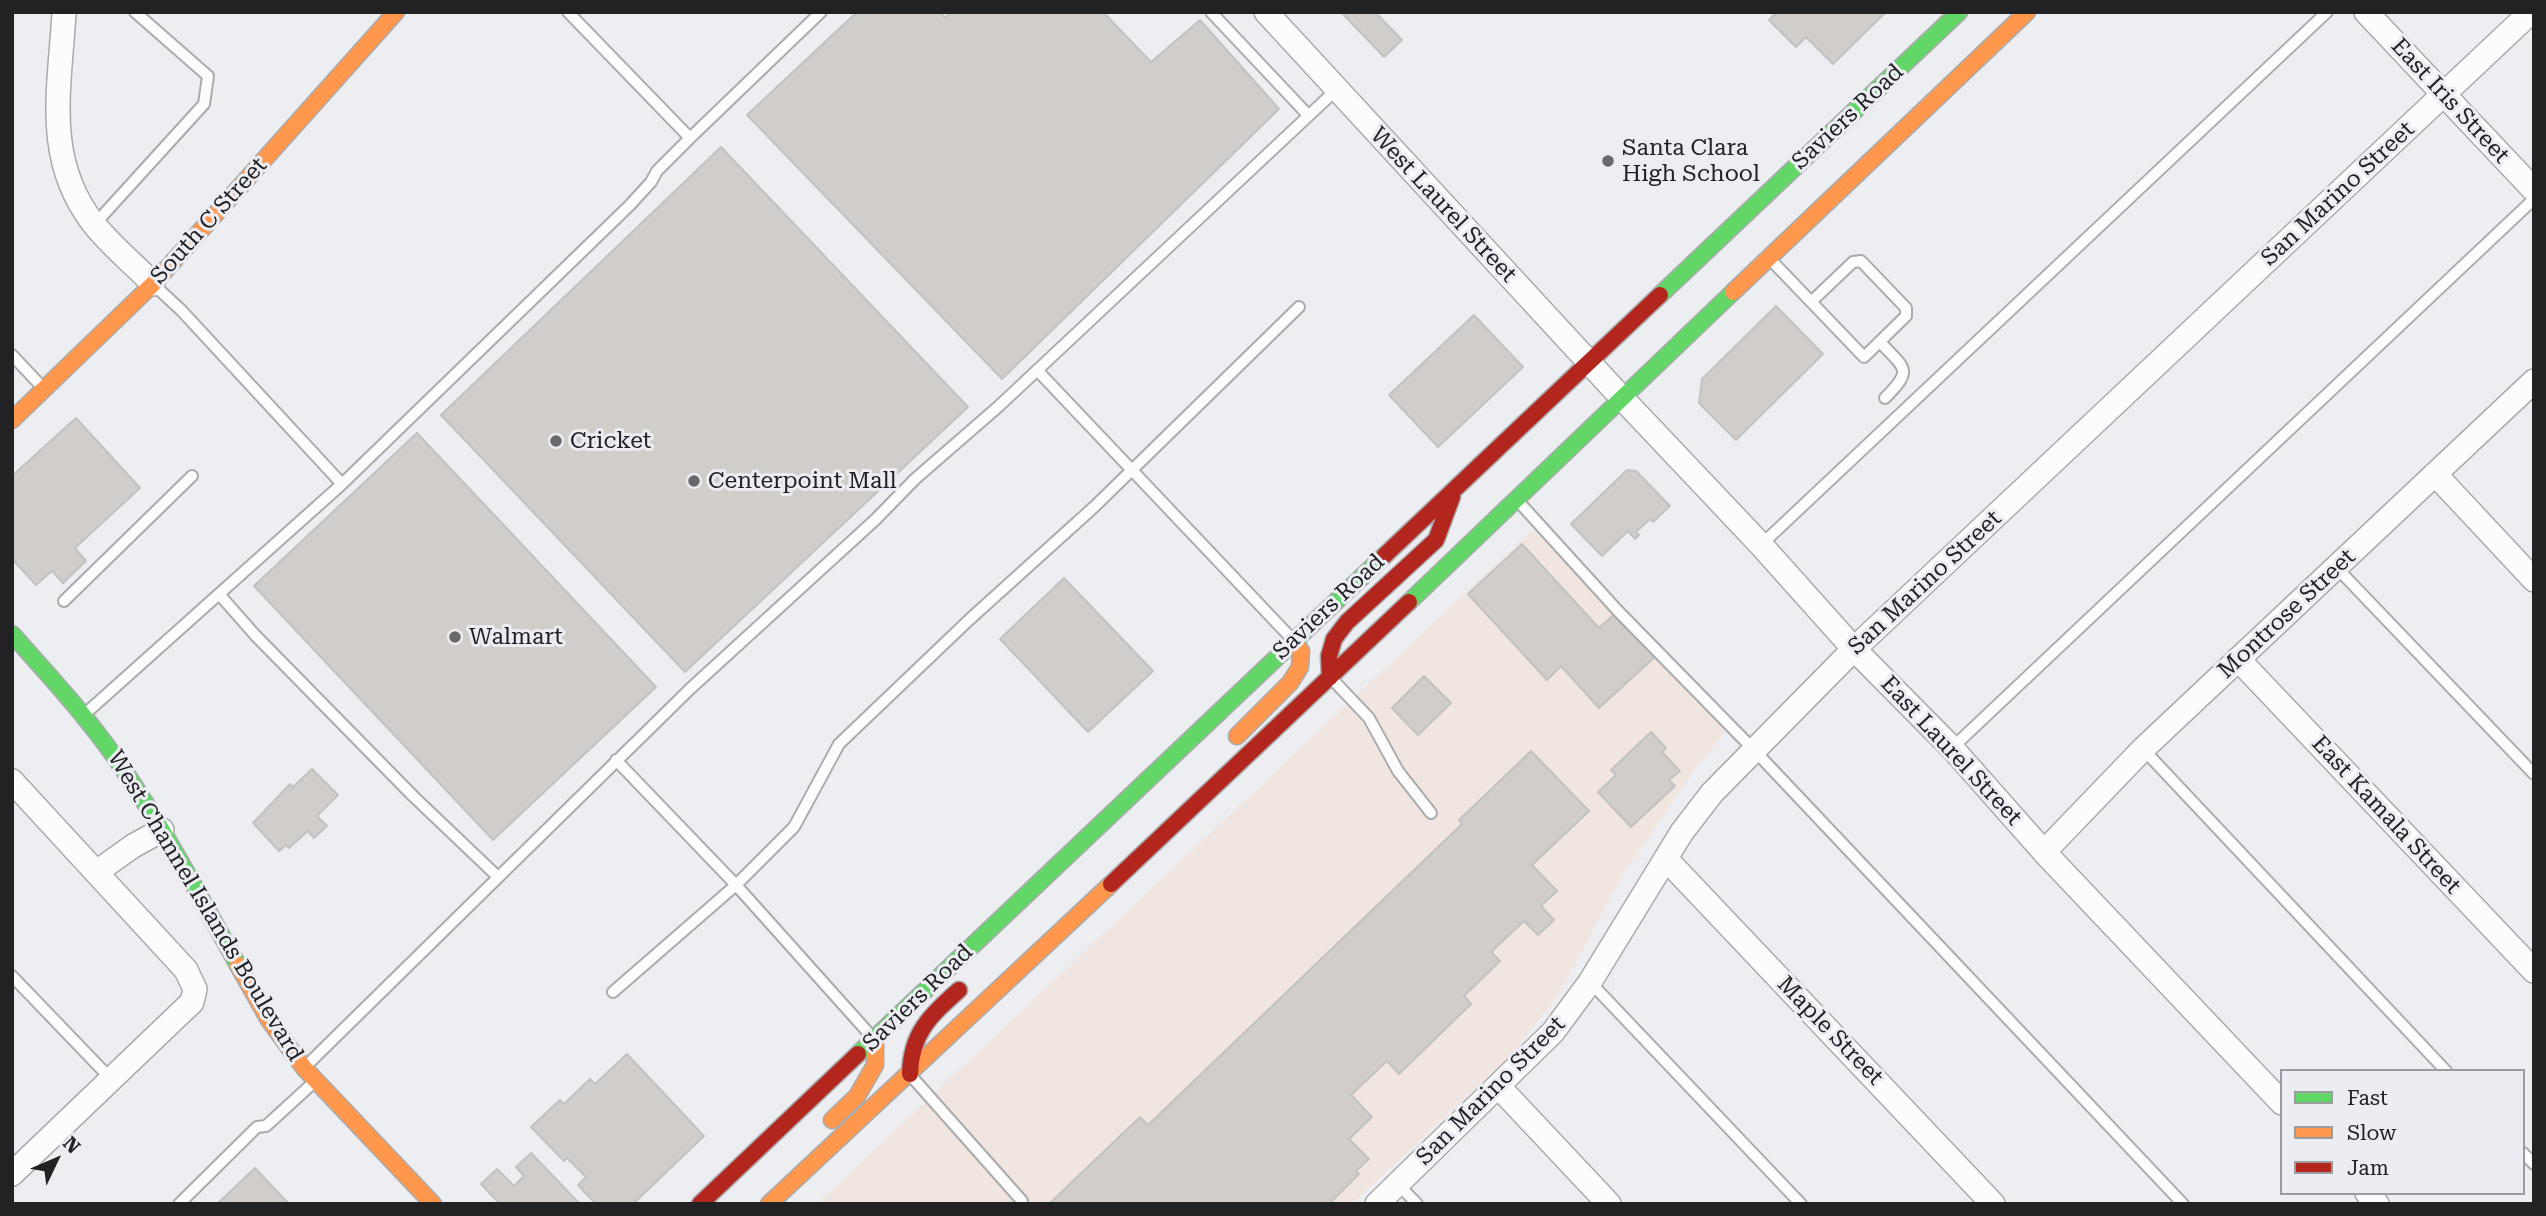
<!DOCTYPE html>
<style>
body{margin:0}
#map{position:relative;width:2546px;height:1216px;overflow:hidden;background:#edeef2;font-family:"Roboto Serif",serif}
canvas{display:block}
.frame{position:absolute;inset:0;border:14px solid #222224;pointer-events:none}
.legend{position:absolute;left:2280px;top:1069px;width:245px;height:126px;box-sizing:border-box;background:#ecedf3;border:2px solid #9b9ca0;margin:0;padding:9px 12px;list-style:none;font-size:21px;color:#222224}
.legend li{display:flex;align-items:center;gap:14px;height:35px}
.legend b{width:35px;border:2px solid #9b9ca0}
.north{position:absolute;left:21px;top:1125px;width:70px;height:70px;-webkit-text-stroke:5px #ecedf3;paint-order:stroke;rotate:46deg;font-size:19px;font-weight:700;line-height:28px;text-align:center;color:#222224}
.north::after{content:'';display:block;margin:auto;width:24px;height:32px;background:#222224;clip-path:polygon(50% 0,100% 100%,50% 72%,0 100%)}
</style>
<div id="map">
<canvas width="2546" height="1216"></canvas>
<div class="frame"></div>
<ul class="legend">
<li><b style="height:9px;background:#63d668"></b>Fast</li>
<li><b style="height:9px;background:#ff974d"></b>Slow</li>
<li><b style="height:9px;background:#b3261e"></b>Jam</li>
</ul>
<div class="north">N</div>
</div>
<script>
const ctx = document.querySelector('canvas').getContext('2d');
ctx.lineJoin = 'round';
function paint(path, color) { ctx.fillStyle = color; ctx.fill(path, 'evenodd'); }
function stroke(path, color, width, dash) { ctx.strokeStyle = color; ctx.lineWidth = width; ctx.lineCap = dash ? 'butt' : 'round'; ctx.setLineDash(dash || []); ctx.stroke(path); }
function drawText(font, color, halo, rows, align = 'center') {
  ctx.font = font + ' "Roboto Serif",serif'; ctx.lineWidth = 6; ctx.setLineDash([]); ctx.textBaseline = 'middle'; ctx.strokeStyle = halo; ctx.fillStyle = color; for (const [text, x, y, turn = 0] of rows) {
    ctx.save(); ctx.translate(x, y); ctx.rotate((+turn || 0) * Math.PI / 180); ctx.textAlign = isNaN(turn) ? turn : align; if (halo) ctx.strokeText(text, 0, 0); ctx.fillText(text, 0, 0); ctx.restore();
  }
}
const commercial = new Path2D(`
 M1533,529L1657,655L1727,730L1697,766L1623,874L1559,994L1511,1055L1352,1204H817Z`);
const building = new Path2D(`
 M857,12H941L945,18L951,12H1103L1151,62L1200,20L1279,109L1002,379L747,115Z
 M1341,12H1379L1377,14L1402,40L1384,57Z
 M1777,12H1886L1833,64L1806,37L1796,47L1769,20Z
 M721,147L968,407L685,672L441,415Z
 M1776,306L1823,354L1736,440L1699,403L1702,379Z
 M1474,315L1523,367L1438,447L1389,395Z
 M76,418L140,488L75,548L86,561L63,583L52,571L36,585L12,559V476Z
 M417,433L656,687L493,840L254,586Z
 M1627,470L1636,471L1670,506L1653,522L1650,519L1636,532L1639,535L1635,539L1628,531L1602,556L1571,524Z
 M1522,544L1599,628L1618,611L1657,655L1599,708L1561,666L1547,680L1468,594Z
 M1064,578L1153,671L1088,732L1000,639Z
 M1424,676L1451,703L1418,735L1392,708Z
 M1651,732L1666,748L1662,752L1680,771L1669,780L1675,786L1631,827L1598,792L1616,775L1611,770Z
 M1531,751L1589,811L1532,865L1557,891L1541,906L1554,920L1538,935L1524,921L1491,952L1500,961L1464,996L1471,1004L1399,1074L1387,1061L1351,1095L1372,1117L1349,1139L1369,1159L1356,1171L1359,1174L1329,1204H1049L1140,1117L1148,1125L1462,824L1459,820Z
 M312,769L338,795L317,816L327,826L314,838L308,831L289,848L286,845L279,851L253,823L290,784L293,787Z
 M627,1054L704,1136L633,1204H596L578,1185L586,1177L567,1158L564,1161L531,1127L560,1100L564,1104L590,1079L595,1084Z
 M531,1153L580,1204H500L481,1184L497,1169L514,1186L524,1176L516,1167Z
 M255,1168L289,1204H217Z`);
const lane = new Path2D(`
 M1211,12L1308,115
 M690,138L821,12
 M94,225L204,104L208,76L135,12
 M1770,259L1864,357L1906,316V308L1861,261L1853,262L1811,302
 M155,286L181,310L342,484L630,205L651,182L657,171L690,138L568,12
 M1880,342C1905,369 1914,369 1885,398
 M12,355L43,388
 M1037,370L1293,640
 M1518,501L1618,611L1754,750L2183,1204
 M1761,545L2327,12
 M2336,567L2534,774
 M219,594L255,635L413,796L497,876
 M64,601L192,476
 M1332,679L1369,718L1398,771L1431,813
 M86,713L342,484
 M1952,748L2534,199
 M2143,749L2446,1071
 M616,760L736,885L873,1038
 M12,976L111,1079
 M1590,982L1801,1204
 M613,992L736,885L794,827L839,744L970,619L1094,507L1299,307
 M307,1065L691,688L876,519L915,479L999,406L1336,90
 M912,1077L1022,1201
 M2523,1153L2534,1164
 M1398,1184L1417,1204
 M179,1204L257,1127L266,1126L313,1083`);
const street = new Path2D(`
 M64,12C60,88 43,158 93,223C110,245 134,264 153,284
 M1266,12L1621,397L1761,545L1854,649L1952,748L2044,852L2282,1103
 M2366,12L2534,190
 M2435,474L2534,580
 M2238,659L2534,971
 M12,781L186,970L195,989L192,1002L12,1174
 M2044,852L2143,749L2534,381
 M1667,860L1993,1204
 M98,871L133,846L162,830
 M1499,1087L1609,1204
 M2367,1193L2377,1204
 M1377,1204L1553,1032L1590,982L1682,832L1712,793L1854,649L2531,12`);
const fast = new Path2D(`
 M1660,295L1959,12
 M1409,602L1733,292
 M12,634C52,679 94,724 127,775C168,836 202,901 238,965
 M858,1054L1384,556`);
const slow = new Path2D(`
 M1733,292L2027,12
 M12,420L153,284L396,12
 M1237,736L1290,683L1300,667L1301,651L1293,641
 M238,965L269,1020L304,1068L433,1204
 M832,1120L857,1096L875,1065V1040
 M769,1204L1111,884`);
const jam = new Path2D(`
 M1384,556L1660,295
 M1330,677L1329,656L1334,639L1347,622L1436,540L1452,497
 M1111,884L1409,602
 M910,1074C911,1033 930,1016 959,990
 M700,1204L858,1054`);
const markers = [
 [1608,161,7,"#69696c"],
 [556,441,7,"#69696c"],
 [694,481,7,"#69696c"],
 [455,637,7,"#69696c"]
];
const streetNames = [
 ["East Iris Street",2450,101,47],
 ["Saviers Road",1848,117,-43],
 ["San Marino Street",2338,194,-43],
 ["West Laurel Street",1443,205,47],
 ["South C Street",209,221,-48],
 ["San Marino Street",1925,583,-43],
 ["Saviers Road",1329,607,-43],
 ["Montrose Street",2287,614,-43],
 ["East Laurel Street",1951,751,47],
 ["East Kamala Street",2386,815,47],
 ["West Channel Islands Boulevard",205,906,59],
 ["Saviers Road",918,998,-44],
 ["Maple Street",1830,1031,46],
 ["San Marino Street",1491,1091,-45]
];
const poiNames = [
 ["Santa Clara",1622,148],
 ["High School",1622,174],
 ["Cricket",570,441],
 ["Centerpoint Mall",708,481],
 ["Walmart",469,637]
];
paint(commercial, '#f0e6df');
paint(building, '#d0cdca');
stroke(building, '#c2c2c3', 2);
stroke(lane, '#aaabad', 14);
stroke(street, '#aaabad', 26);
stroke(fast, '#aaabad', 19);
stroke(slow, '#aaabad', 19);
stroke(jam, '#aaabad', 19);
stroke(lane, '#fcfcfd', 10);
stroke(street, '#fcfcfd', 23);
stroke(fast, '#63d668', 16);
stroke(slow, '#ff974d', 16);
stroke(jam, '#b3261e', 16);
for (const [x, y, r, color] of markers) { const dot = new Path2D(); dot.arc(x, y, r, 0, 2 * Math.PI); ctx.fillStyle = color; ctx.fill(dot); stroke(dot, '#ecedf3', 2.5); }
drawText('23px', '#222224', '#ecedf3', streetNames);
drawText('23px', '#222224', '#ecedf3', poiNames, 'left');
</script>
